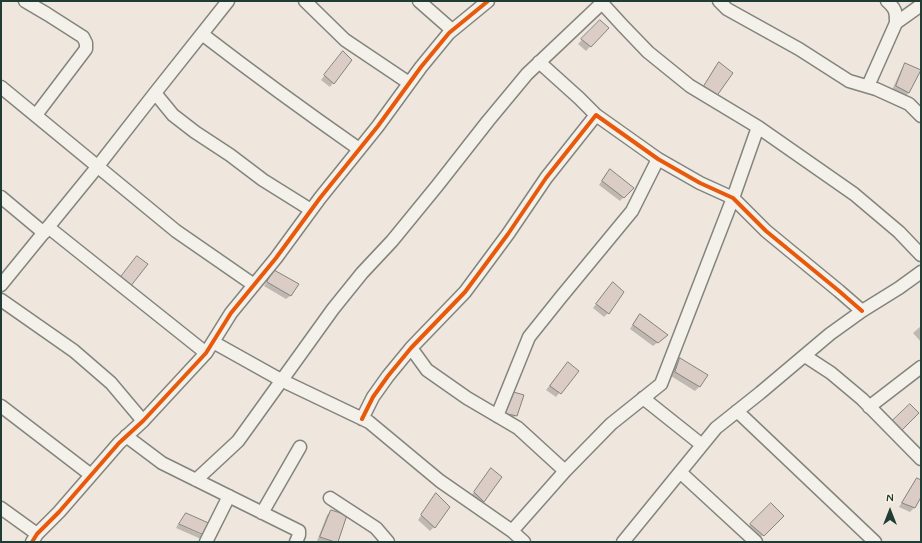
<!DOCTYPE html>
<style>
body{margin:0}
#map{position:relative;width:922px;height:543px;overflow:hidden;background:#efe6de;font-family:Mynerve,sans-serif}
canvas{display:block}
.frame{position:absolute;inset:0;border:2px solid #1f3d34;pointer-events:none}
.north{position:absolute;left:870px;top:491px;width:40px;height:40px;-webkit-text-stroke:3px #fcf5e5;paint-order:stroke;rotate:0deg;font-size:11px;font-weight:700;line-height:16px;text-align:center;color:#1f3d34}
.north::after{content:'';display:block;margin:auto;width:14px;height:18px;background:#1f3d34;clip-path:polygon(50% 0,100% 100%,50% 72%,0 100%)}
</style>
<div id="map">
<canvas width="922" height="543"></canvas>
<div class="frame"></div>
<div class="north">N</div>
</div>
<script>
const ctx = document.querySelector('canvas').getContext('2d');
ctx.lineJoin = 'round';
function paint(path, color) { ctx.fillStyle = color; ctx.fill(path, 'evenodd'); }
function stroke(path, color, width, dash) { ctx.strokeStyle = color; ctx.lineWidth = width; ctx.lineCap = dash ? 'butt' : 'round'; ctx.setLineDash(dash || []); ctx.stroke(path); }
const shadow = new Path2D(`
 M600,21L607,28L586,51L578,44Z
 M343,52L333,83L330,87L321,80Z
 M719,63L712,100L701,91L715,67Z
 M906,64L909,93L905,96L892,90L902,68Z
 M610,170L632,188L620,201L599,185L606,174Z
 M275,271L298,284L290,296L286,299L264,286L271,275Z
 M609,287L608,313L604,317L593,308Z
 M640,315L662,339L653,346L630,329L636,319Z
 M921,326V342L913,333Z
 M680,360L707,375L699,387L695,391L671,376L677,363Z
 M564,368L577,371L556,397L546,390Z
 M523,396L516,415L512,419L500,417Z
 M491,470L483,501L479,505L471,496L487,474Z
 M917,479L921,482V496L914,508L910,512L899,507L914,483Z
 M433,498L434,527L430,531L418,520Z
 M771,505L783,516L759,539L747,528Z
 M331,511L337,542L317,541L327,515Z
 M178,524L204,536L201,539L176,528Z`);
const building = new Path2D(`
 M600,20L609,28L591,47L581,39Z
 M343,51L352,60L334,84L324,75Z
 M719,62L733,73L716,97L704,86Z
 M905,63L921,70L909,93L896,86Z
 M610,169L634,188L624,198L602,181Z
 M137,256L148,264L130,287L120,278Z
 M274,270L299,284L291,296L267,282Z
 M613,282L624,292L609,314L596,304Z
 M640,314L668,335L658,343L633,325Z
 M680,358L708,375L700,387L675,372Z
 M568,362L579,371L561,394L550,386Z
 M510,391L524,395L517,416L503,413Z
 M910,404L919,413L899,433L890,423Z
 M491,468L502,477L484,502L474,492Z
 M917,478L921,480V497L915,508L902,503Z
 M436,493L450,507L435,528L421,515Z
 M771,503L784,516L764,536L750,524Z
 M331,510L347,515L338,542H335L320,537Z
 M186,513L213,525L206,536L179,524Z`);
const minor = new Path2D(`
 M25,1L47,14L83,37L86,43V49L36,115
 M305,1L345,40L409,83
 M419,1L452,30
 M600,1L623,26L648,52L690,86L758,127L854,194L899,232L921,255
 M719,1L727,9L799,49L849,81L876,89L909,104L921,116
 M896,23L921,5
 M202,34C254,74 306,112 359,149
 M539,62L579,98L596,115
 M868,86L896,23C896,12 896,9 887,1
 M1,87L176,231L254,285
 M155,93L173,115L195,132L230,155L263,180L311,210
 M1,197L44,233
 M48,227L206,353
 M1,285L98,166L155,93L228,1
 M1,300L74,351L111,383L143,421
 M213,342L281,380L369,422L440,481L512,531L524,542
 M411,348L427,370L467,398L518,428L565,471L611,424L661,384L733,198L758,127
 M805,356L831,373L862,399L921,459
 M643,398L702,445
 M1,406L91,475
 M869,407L921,367
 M737,411L875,542
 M497,416L529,337L561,297L632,211L658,159
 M362,419L373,397L388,376L411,348L465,292L508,234L546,178L596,115L658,159L700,183L733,198L766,231L839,291L862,311
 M126,436L162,463L299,531V535L296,542
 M680,472L756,542
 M196,480L238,441L333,309L362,273L392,241L437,186L488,121L527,74L602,3
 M330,498L376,528L388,542
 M1,508L37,534
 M262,513L300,447
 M512,531L565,471
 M32,542L37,534L59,512L119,443L143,421L206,353L231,313L276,258L320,198L378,126L421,67L449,33L488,1
 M206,542L229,496
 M623,542L716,428L760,393L830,334L862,311L899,288L921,272`);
const cycleway = new Path2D(`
 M362,419L373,397L388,376L411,348L465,292L508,234L546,178L596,115L658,159L700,183L733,198L766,231L839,291L862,311
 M32,542L37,534L59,512L119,443L143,421L206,353L231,313L276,258L320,198L378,126L421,67L449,33L488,1`);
paint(shadow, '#0003');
paint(building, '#dbcdc6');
stroke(building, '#82847e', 1);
stroke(minor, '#82847e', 15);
stroke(minor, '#f4f0ea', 12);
stroke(cycleway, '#e8590c', 4);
</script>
